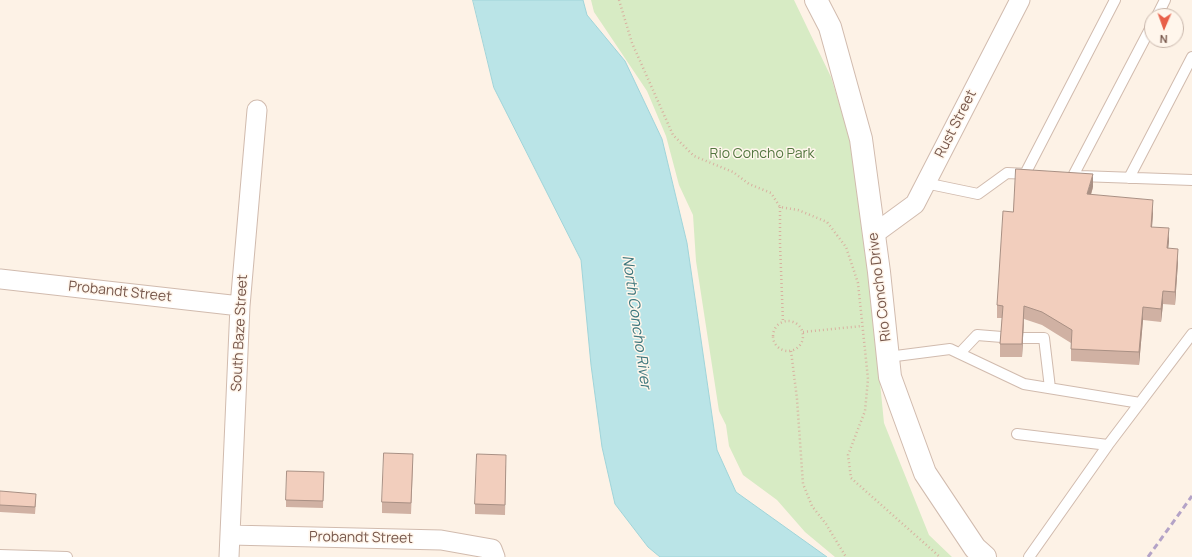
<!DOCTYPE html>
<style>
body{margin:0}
#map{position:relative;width:1192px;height:557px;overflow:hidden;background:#fdf2e6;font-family:Manrope,sans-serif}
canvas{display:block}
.north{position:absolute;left:1144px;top:8px;width:40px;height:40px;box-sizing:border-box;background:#fff6ec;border:1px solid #c8b6ab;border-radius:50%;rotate:182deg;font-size:11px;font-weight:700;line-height:16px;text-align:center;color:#76564a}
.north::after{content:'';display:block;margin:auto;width:14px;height:18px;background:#e86049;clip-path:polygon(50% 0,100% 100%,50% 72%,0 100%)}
</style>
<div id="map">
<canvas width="1192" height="557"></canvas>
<div class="north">N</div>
</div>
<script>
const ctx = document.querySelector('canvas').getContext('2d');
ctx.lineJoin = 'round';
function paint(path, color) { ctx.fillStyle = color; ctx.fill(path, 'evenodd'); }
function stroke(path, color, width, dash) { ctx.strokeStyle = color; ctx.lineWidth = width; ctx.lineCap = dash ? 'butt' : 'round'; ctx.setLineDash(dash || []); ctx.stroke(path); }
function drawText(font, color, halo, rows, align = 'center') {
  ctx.font = font + ' Manrope,sans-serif'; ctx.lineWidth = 3; ctx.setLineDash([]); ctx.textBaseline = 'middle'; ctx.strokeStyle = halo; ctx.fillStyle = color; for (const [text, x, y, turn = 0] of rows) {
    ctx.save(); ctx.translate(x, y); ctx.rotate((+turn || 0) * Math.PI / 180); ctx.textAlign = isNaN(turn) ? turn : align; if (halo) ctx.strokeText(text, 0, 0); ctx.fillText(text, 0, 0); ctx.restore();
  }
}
const green = new Path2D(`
 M591,0H794L831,77L857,161L860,215L867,250L884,423L929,535L952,557H835L805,532L777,500L743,475L729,446L726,425L719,411L696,261L693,215L679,185L666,136L647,91L594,12Z`);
const water = new Path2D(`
 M473,0H583L587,15L625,61L662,139L687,243L717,450L736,492L827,557H660L648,547L615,504L602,447L591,365L581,260L494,88Z`);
const path = new Path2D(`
 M619,0L632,43L673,135L694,156L733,172L749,184L771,193L780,207L798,210L827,222L846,247L858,283L868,379L865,411L848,455L851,478L940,557
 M780,207V244L783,322
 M773 336a15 15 0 1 1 30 0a15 15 0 1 1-30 0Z
 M803,332L862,326
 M791,351L797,399L803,484L812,506L826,524L846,557`);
const service = new Path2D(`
 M1157,16L1165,0
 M1025,174L1115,0
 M1073,176L1152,25
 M1080,176L1192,180
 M1129,178L1192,57
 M925,183L978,194L1007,173L1028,174
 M1023,338H1044L1050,388
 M960,353L977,335L1002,337
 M888,357L950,349L1024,384L1140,403
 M1017,434L1108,445
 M0,555L67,557
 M1029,557L1108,445L1192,334`);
const minor = new Path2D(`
 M874,234L915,204L1020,0
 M0,279L240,306
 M230,535L441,540L492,549L495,557
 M229,557L240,306L257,110`);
const tertiary = new Path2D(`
 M816,0L830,27L861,139L879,272L890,377L925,473L975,548L985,557`);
const rail = new Path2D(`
 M1148,557L1192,496`);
const wall = new Path2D(`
 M1093,187L1091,195L1153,213L1152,227L1169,241L1168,248L1178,262L1175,305L1163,304L1161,322L1143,320L1139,365L1071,361V343L1042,325L1024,319L1022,357H1000V344L1002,318H997V305Z
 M413,464L411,514L382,513V502Z
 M506,465L505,515L475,514V504Z
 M324,472L323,508L286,507V500Z
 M0,491L36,501L35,514L0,512Z`);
const shadedWall = new Path2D(`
 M1093,174V187L1087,207V194Z
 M1153,200V213L1151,240V227Z
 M1169,228V241L1167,261V248Z
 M1178,249V262L1175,305V292Z
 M1163,291V304L1161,322V309Z
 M1024,306V319L1022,357V344Z
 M1143,307V320L1139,365V352Z`);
const building = new Path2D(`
 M1016,169L1093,174L1087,194L1153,200L1151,227L1169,228L1167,248L1178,249L1175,292L1163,291L1161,309L1143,307L1139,352L1071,349L1072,330L1042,312L1024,306L1022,344H1000L1003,306L997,305L1003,211L1013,212Z
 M384,453L413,454L411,503L382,502Z
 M477,454L506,455L505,505L475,504Z
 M287,471L324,472L323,501L286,500Z
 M0,491L36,494L35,507L0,505Z`);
const streetNames = [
 ["Rust Street",956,124,-63],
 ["Rio Concho Drive",880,287,-97],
 ["Probandt Street",120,292,6],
 ["South Baze Street",240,333,-87],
 ["Probandt Street",361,538,1]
];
const parkNames = [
 ["Rio Concho Park",762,154]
];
const waterNames = [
 ["North Concho River",636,322,82]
];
paint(green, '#d7ebc4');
paint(water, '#bae4e7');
stroke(water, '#a0d4d9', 1);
stroke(service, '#d1bbae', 12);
stroke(minor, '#d1bbae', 21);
stroke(tertiary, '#d1bbae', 24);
stroke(path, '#d8b1a0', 2.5, [1, 3]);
stroke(service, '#fff', 10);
stroke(minor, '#fff', 19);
stroke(tertiary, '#fff', 22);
stroke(rail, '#b4a3c7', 3, [6, 4]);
paint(wall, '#d0b1a3');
paint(shadedWall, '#a99084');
paint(building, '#f2cebd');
stroke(building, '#a99084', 1);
drawText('14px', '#76564a', '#fff6ec', streetNames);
drawText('14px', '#53763f', '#fff6ec', parkNames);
drawText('italic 15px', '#3d767c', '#fff6ec', waterNames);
</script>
